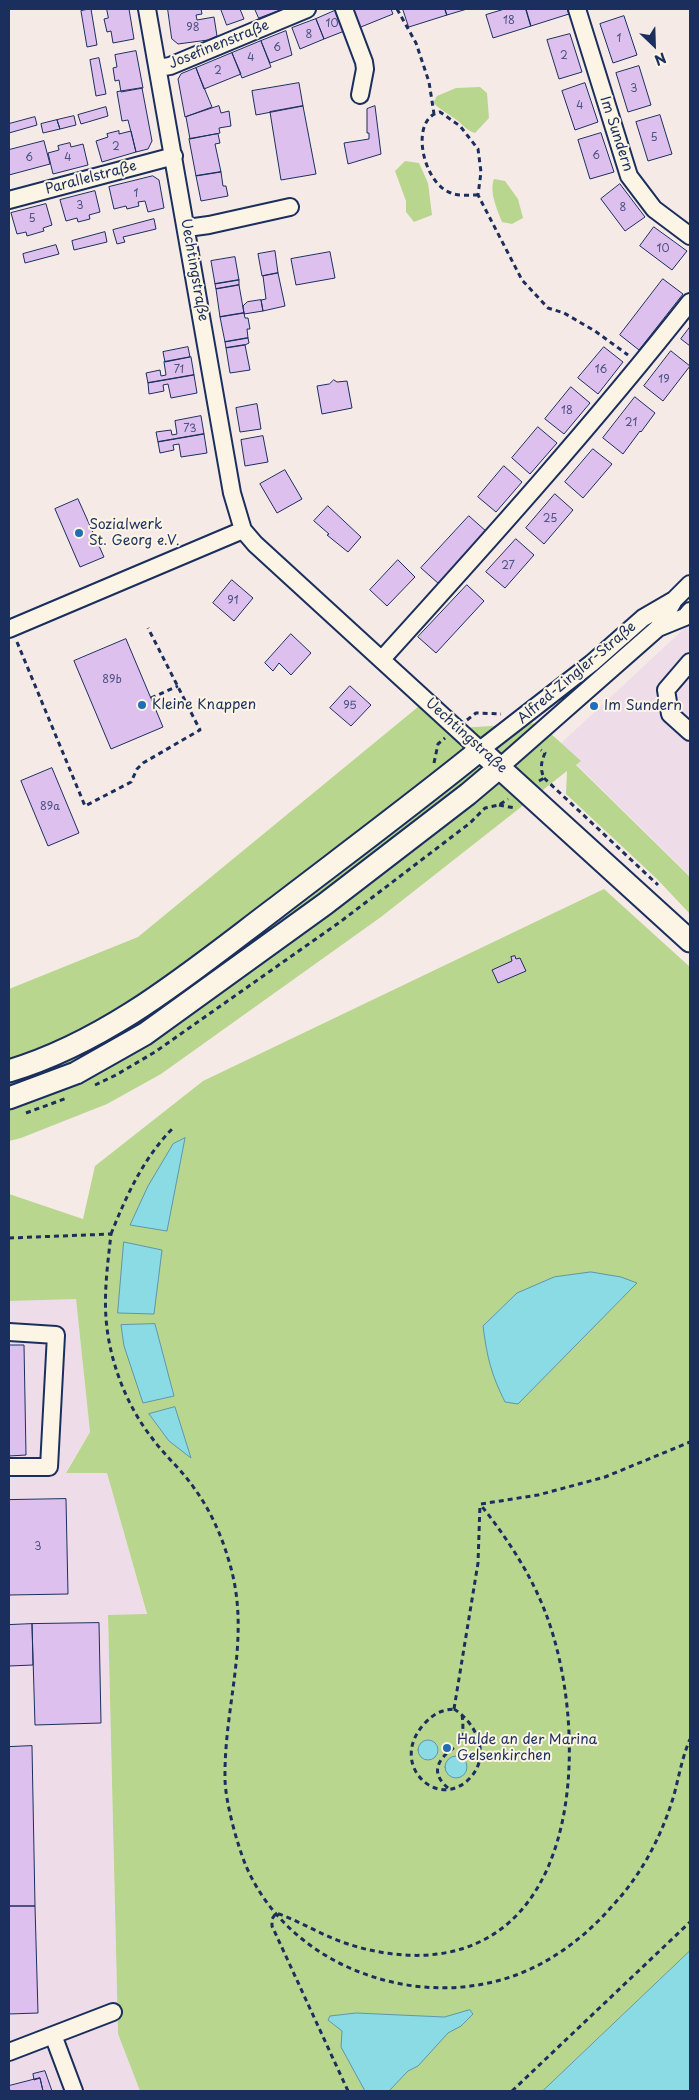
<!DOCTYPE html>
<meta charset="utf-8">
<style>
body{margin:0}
#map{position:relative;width:699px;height:2100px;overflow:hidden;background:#f6eae7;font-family:"Playpen Sans",sans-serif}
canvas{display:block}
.frame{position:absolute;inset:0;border:10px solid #1b2f5e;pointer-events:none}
.north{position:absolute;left:629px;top:20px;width:50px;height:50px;-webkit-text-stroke:4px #fcf5e5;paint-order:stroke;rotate:156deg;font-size:14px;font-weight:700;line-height:20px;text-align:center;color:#1b2f5e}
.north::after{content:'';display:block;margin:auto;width:18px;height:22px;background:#1b2f5e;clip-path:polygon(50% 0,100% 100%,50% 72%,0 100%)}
</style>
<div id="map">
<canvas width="699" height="2100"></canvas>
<div class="frame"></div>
<div class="north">N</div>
</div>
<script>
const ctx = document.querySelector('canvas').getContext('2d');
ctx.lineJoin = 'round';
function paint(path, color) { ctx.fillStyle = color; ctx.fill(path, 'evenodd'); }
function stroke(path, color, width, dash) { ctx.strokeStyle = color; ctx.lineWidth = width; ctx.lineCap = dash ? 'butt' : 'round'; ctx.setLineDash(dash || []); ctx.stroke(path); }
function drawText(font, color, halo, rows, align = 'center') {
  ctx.font = font + ' "Playpen Sans",sans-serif'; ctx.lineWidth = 4; ctx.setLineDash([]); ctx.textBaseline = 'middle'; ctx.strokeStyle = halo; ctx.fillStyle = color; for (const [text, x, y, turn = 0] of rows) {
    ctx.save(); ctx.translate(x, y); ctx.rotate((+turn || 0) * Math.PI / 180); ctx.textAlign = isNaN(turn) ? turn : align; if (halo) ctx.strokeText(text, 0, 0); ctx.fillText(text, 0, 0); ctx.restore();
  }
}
const built = new Path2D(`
 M690,623V876L558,746Z
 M76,1298L90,1432L66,1472H107L147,1615L108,1616L118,2034L140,2091H9V1301Z`);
const green = new Path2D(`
 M480,87L487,93L489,118L475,133C465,130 462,123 454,118C447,113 440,109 433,103L437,96L456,88Z
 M405,161L419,163L428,183L432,215L414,222L406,212V201L395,171Z
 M494,179L505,181L518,199L523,218L512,224L502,222C497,209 489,192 494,179Z
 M424,702L460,728L539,723L581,761L576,765L690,877V914L657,879L566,794L567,771L381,917L161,1074L107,1104L21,1138L9,1141V989L138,937Z
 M604,889L690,967V1951L543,2091H140L118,2034L108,1615L147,1614L107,1473H66L90,1432L76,1299L9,1301V1194L83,1219L95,1166L203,1081Z`);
const water = new Path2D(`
 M185,1138L167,1231L130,1225L148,1186L173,1144Z
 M124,1242L162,1250L154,1314L118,1313Z
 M591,1272L621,1277L637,1283L518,1404L505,1402C491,1374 487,1357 483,1326L517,1293L554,1277Z
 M155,1324L174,1396L143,1403L124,1346L121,1325Z
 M175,1407L191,1458L169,1441L149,1414Z
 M418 1750a10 10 0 1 1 20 0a10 10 0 1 1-20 0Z
 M445 1767a11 11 0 1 1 22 0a11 11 0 1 1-22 0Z
 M690,1951V2090L689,2091H543Z
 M470,2010L473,2014L461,2026L448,2033L418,2066L408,2071L389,2091H365L341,2047L342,2031L328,2020L330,2016L356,2013L444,2017Z`);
const building = new Path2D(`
 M91,9L97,45L87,47L81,11Z
 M107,9H129L134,39L113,43L111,31L107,32L104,19L108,18Z
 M168,9H201L202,14L196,15L197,20L214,17L217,36L208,40L178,44L172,39Z
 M221,9H240L244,19L227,25Z
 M255,9H283L259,18Z
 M339,9L347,30L324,39L316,19Z
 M347,9H391L393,14L356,29Z
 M403,9H445L447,15L409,27Z
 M445,9H467L447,15Z
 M505,9H526L531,26L493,38L486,15Z
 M526,9H567L569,14L531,26Z
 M624,16L637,55L613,63L600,24Z
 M316,19L324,39L300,49L292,28Z
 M286,31L292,55L270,63L261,41Z
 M570,34L582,72L559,79L547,40Z
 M261,41L271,67L242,78L232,53Z
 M136,51L143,88L121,92L119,80L115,81L113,68L117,67L115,55Z
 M232,53L241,74L204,89L196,68Z
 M99,58L106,94L96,96L90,60Z
 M639,66L651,105L628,112L616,73Z
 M196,68L212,107L185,117L178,79L181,74Z
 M299,83L303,106L256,115L252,91Z
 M585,83L598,122L575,130L562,91Z
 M142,88L152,141L148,149L136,152L128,120L122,121L117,92Z
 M219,106L221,113L229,111L231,126L219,128L220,133L190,139L186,117Z
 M303,106L316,174L281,180L270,112Z
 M375,106L381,154L348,164L344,143L369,139V133H367V109Z
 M106,107L108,116L81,124L78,115Z
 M660,115L672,154L648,161L636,122Z
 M74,116L76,125L60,129L57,120Z
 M35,117L37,125L9,133V124Z
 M57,120L60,129L43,133L41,124Z
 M119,131V134L131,131L136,152L102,162L96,141L108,137L107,134Z
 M601,133L614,172L590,179L578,140Z
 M218,134L220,143L215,144L221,172L196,176L189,139Z
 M44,141L50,164L9,175V150Z
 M70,143L71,147L83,144L88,165L53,174L48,153L59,150L58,146Z
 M221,172L223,186H226L228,196L201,201L196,176Z
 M153,176L159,180L164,208L148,212L145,201L138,202L139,206L127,209L126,206L114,209L109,187Z
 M620,184L645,217L625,231L601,199Z
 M95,191L100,212L89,215L90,219L78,222L77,218L66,221L60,200Z
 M46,204L52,225L43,228L44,231L27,236L26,232L17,234L11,213Z
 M154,219L156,229L123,237L125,242L117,244L113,230Z
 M654,227L687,251L672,270L640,246Z
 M105,232L107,242L74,250L72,241Z
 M56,245L59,254L25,263L23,254Z
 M275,251L278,273L262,276L258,254Z
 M330,252L335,278L296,285L291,259Z
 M235,257L239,280L215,284L211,261Z
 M278,273L285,306L263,311L261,300L266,299L263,276Z
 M663,279L683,294L639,350L620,335Z
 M239,280V285L216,289L215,284Z
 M239,285L244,313L220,317L216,289Z
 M261,300L263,311L244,314L243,306L247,302Z
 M244,313L245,318H248L250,329H247L248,338L225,342L220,317Z
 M690,327V346L681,339Z
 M248,338L249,343L245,345L226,348L225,342Z
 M245,345L250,370L230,373L226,348Z
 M188,347L190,357L165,362L163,352Z
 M604,347L623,362L598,394L578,378Z
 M671,351L690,366L663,401L644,386Z
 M191,357L194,375L148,383L146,373L160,370L161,376L166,375L164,362Z
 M194,375L197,393L171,398L168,384L163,385L164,391L149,394L148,383Z
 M334,380L337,382L347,381L352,408L322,414L317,386L329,384Z
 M571,387L590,403L564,434L545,419Z
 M635,397L655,413L641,432L640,431L623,454L603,438Z
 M257,404L261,429L240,432L236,408Z
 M201,416L204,434L158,442L156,432L171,430L172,435L177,434L175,421Z
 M538,427L557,443L530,474L512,458Z
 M204,434L207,453L181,457L179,444L173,445L174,450L160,453L158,442Z
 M263,436L268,462L245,466L241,440Z
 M593,449L612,464L583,498L565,482Z
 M504,466L522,482L496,512L478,497Z
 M285,470L302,499L277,513L260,484Z
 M555,494L573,510L544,544L526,528Z
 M78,499L104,557L80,567L55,509Z
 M328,506L361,537L348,552L327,535L329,534L314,521Z
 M469,516L487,532L439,584L421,568Z
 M516,539L534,555L505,588L486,572Z
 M398,560L415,577L387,606L370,590Z
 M232,580L253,598L234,621L213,603Z
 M467,585L484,601L436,653L418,637Z
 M291,634L311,653L291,675L279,663L273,671L265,663Z
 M126,639L163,727L111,749L74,661Z
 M350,686L371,705L351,726L330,708Z
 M52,768L79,833L48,846L21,781Z
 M515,956L516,959L520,958L526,971L498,983L492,970L512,961L511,957Z
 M9,1345H24L26,1455L9,1456Z
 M66,1499L68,1594L9,1595V1500Z
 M99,1623L101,1723L35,1725L32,1624Z
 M32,1624L33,1665L9,1666V1625Z
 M32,1746L35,1906H9V1747Z
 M9,1906H35L38,2013L9,2014Z
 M45,2071L52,2091H43L40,2078L34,2080L33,2074Z
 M40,2078L43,2091H10L9,2086Z`);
const path = new Path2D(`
 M397,9L416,43L429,82L434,114
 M478,195C469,195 458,196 451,193C422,183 409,118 440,112L460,126L478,149L481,172L478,195L522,280L548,308L564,313L595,331L628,355
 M17,642L85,806L131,782L137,769L143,763L200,730L148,628
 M151,698L178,686
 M467,720L476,713L501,714
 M434,763L438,744L445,738
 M544,778L658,885
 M539,781L544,778C540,769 541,762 545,753L541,750
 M499,805L515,808
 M95,1085L116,1075L155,1052L340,922L470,823L485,808L499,805L508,799
 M26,1113L67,1098
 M111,1234C127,1194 144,1157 174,1127
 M9,1238L111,1234C108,1261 104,1290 106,1318C109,1360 126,1405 152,1438C165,1456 182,1470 194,1488C209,1508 221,1534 228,1558C253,1635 224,1702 225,1778C225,1801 237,1844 246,1866C287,1961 401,2006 497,1981C544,1969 584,1939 615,1903C643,1872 662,1835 674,1795C679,1776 682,1758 690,1739
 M481,1504L538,1495L605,1477L690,1442
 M454,1709C476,1723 491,1754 471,1777C439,1813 387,1765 424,1724C433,1714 441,1710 454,1709Z
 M454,1709L478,1563L480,1504
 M448,1788C434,1776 434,1765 448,1752C452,1749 457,1746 460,1742C464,1734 463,1723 462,1714
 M348,2091L272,1926V1919L276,1913C300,1921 321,1935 345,1943C374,1953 408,1958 438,1954C587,1934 587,1722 546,1614C531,1574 507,1538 480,1504
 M512,2091L690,1922`);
const minor = new Path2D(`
 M147,9L232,493L243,530L255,544L480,750L592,663L643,618L674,600L690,584
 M344,9L364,62L365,69L360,95
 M577,9L629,176L654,209L690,236
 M158,68L170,66L307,9
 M9,200L174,156
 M187,228L209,225L290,207
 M658,628L685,617L690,611
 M9,629L243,530
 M382,659C488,542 593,425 690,302
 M690,662L666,690L670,714L690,732
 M500,767L658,628L673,602
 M9,1332L56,1335L49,1467H9
 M53,2035L74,2091
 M9,2052L113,2012`);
const major = new Path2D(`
 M9,1071C109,1041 191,972 273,910C342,857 412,805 480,750L690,941
 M9,1098L76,1073L145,1034L325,904L468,794L500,767`);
const markers = [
 [79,533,5,"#1f6fb2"],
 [142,705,5,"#1f6fb2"],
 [594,706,5,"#1f6fb2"],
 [447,1748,5,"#1f6fb2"]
];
const numberNames = [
 ["18",509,21],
 ["10",332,24],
 ["98",193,28],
 ["8",309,35],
 ["1",619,39],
 ["6",277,48],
 ["2",564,56],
 ["4",251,58],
 ["2",218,71],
 ["3",634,89],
 ["4",580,106],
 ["5",654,138],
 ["2",116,147],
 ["6",596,156],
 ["6",29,158],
 ["4",68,158],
 ["1",136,194],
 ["3",80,206],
 ["8",623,208],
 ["5",32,219],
 ["10",663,249],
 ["71",179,370],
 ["16",601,370],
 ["19",664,380],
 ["18",567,411],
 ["21",631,423],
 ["73",190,429],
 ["25",550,519],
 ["27",508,566],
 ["91",233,601],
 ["89b",112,680],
 ["95",350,706],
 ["89a",50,807],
 ["3",38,1547]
];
const streetNames = [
 ["Josefinenstraße",219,45,-22],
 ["Im Sundern",616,134,72],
 ["Parallelstraße",91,178,-15],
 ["Uechtingstraße",194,270,80],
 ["Alfred-Zingler-Straße",577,673,-40],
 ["Uechtingstraße",466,736,42]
];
const poiNames = [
 ["Sozialwerk",89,525],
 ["St. Georg e.V.",89,541],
 ["Kleine Knappen",152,705],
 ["Im Sundern",604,706],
 ["Halde an der Marina",457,1740],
 ["Gelsenkirchen",457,1756]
];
paint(built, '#eedde9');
paint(green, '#b9d68e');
paint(water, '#8adbe4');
stroke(water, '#5e96ae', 1);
paint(building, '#ddc0ee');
stroke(building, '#1b2f5e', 1);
stroke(minor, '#1b2f5e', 20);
stroke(major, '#1b2f5e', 25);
stroke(path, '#1b2f5e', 3, [5, 4]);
stroke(minor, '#fcf5e5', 16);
stroke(major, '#fcf5e5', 21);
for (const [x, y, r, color] of markers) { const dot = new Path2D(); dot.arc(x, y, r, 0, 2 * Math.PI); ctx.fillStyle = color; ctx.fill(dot); stroke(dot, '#fcf5e5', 2); }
drawText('11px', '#4c5382', null, numberNames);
drawText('14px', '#1b2f5e', '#fcf5e5', streetNames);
drawText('14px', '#1b2f5e', '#fcf5e5', poiNames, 'left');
</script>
